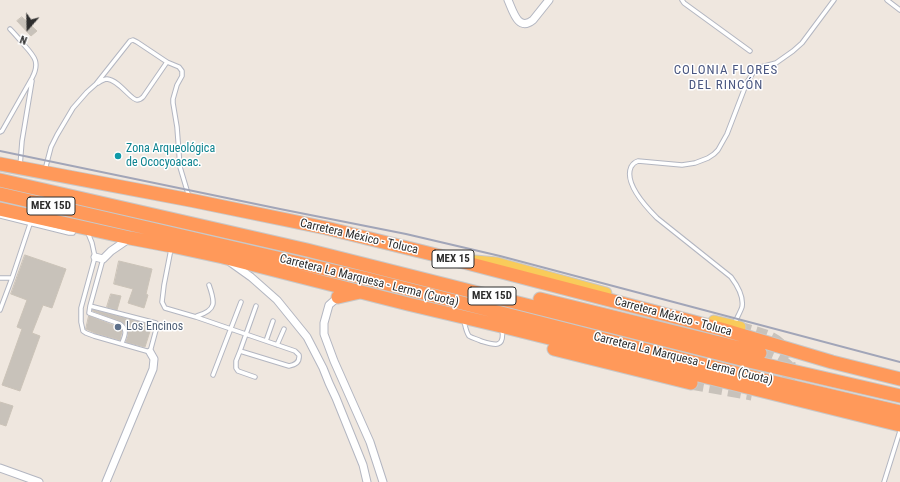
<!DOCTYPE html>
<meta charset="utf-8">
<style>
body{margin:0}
#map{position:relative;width:900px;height:482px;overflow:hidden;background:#efe7df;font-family:"Roboto Condensed",sans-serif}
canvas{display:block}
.north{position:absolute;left:8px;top:8px;width:40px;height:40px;-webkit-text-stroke:3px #fff;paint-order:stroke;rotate:200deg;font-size:11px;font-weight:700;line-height:16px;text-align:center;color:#2d2d2d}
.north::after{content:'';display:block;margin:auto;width:14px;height:18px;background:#2d2d2d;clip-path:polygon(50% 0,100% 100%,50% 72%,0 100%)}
</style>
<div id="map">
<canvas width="900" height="482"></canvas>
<div class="north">N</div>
</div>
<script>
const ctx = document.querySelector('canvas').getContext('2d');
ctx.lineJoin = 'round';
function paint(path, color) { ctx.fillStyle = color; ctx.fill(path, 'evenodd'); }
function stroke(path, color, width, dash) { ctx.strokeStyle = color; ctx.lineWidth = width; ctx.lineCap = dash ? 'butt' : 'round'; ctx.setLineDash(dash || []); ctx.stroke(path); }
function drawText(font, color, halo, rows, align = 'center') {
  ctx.font = font + ' "Roboto Condensed",sans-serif'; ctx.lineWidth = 3; ctx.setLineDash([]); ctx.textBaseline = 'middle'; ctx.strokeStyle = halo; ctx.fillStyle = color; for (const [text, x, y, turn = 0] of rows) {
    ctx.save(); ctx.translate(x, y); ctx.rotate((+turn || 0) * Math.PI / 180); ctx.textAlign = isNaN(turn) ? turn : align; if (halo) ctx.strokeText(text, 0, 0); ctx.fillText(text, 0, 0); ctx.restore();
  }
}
const building = new Path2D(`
 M22,17L37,31L31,36L17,21Z
 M25,255L66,269L52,308L43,305L32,333L40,336L20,391L2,385L22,329L17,327L27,300L11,294Z
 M119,261L152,269L146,294L148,295L144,308L128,303L133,289L114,284Z
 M111,294L121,296L117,310L107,307Z
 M93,310L152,325L145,347L126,342L128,336V330L127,326L122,322L93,311Z
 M89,316L118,327L122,331L120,340L95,333L86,329Z
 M0,402L13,406L6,426L0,424Z`);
const primaryTunnel = new Path2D(`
 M740,327C768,336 787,336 791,370`);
const motorwayTunnel = new Path2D(`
 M760,353C772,355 783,360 791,370C788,379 787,387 779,393
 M691,383L752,394`);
const service = new Path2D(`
 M682,0L684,3L750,51
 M887,0L900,10
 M98,83C101,81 104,79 107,79C119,80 131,100 137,100C140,100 141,99 143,97L167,62
 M0,132L2,131L32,78C40,63 35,57 25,46C20,40 15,34 10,29
 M20,166L22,141L32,81
 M45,170L51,147L57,135L73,108L87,92L96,84L130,41L133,40L137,42L167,62L179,67L182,71V76L177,85L173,99V103L177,127L180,167L189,197
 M0,216L69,233H73L75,229
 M88,233L92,243L95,257L81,308V322L83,331L86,333L94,336L150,352L157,326L156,323L90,306
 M171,249L164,285L162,302L165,308L196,317L295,351L299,355C300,362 295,365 289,366L240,351L236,361V368L238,371L255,377
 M103,259L90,306L89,313L120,324C128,330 125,335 122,343
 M0,278H12
 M0,310L12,278L30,224
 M197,316C217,310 215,302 209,285
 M464,321C465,325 466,332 469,336C472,338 477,339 481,341C494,345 505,349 502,329
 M734,325C736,319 740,313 742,307C744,296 737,285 731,277L657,218C646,207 624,183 631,167C633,163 635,162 638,161L682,165L695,163L708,158L714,154L718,150L727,134L747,82L753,73L761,67L776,63L793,51L802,43L834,0
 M266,341L273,321
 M277,345L284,329
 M240,351L256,306
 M213,375L241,302
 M884,482L900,431`);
const minor = new Path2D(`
 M508,0C513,11 518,32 533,20L549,0
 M95,257L103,259L111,251L130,238
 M230,262L251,277L277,300L307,337L323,368L329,383L336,398L363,465L367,482
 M338,297L329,305L324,323V334L334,361L370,442L383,482
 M0,468L39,482
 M106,482L153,369L154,359L150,352`);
const primary = new Path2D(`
 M475,261L497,263L606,293
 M714,321L740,327`);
const motorway = new Path2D(`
 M0,164L190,200L326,228L448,258L721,329L832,362L900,379
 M0,180L307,250L749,361L900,396
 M0,194L364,278L764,380L900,412
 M0,209L130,238L172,246L223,257L408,304L501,326L900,425
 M338,297L360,292
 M540,299L760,353
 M554,349L691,383`);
const rail = new Path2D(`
 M0,151L280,209L406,234L500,256L900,362`);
const markers = [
 [118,156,4,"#0f9aa8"],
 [118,327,4,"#5c6f8a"]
];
const shields = [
 [51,206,48],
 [453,259,42],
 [492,296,48]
];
const shieldNames = [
 ["MEX 15D",51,206],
 ["MEX 15",453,259],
 ["MEX 15D",492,296]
];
const cultureNames = [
 ["Zona Arqueológica",126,149],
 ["de Ococyoacac.",126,163]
];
const streetNames = [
 ["Carretera México - Toluca",359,237,13],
 ["Carretera La Marquesa - Lerma (Cuota)",369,281,14],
 ["Carretera México - Toluca",673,317,15],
 ["Carretera La Marquesa - Lerma (Cuota)",683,359,14]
];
const serviceNames = [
 ["Los Encinos",126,327]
];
const neighbourhoodNames = [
 ["COLONIA FLORES",726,71],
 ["DEL RINCÓN",726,86]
];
paint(building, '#c8c2ba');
stroke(building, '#cbc3b8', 1);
stroke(primaryTunnel, '#c8c2bb', 11, [11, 5.5]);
stroke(motorwayTunnel, '#c8c2bb', 13, [13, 6]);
stroke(service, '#b3b6c1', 5.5);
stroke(minor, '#b3b6c1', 9);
stroke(primary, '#c8c8c8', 13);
stroke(motorway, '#c8c8c8', 15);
stroke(service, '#fff', 3.5);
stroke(minor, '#fff', 7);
stroke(primary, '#f9cb5a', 11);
stroke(motorway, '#ff995a', 13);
stroke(rail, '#a1a5b8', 2);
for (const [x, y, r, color] of markers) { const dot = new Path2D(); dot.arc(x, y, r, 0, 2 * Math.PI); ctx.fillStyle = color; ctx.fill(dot); stroke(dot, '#fff', 1.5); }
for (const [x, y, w] of shields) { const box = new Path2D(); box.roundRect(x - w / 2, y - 9, w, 18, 3); ctx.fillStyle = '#fff'; ctx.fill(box); stroke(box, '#2d2d2d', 1); }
drawText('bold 11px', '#2d2d2d', null, shieldNames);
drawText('12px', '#0d838f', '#fff', cultureNames, 'left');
drawText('12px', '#2d2d2d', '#fff', streetNames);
drawText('12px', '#4e5e75', '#fff', serviceNames, 'left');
ctx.letterSpacing = '1px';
drawText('13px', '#4a5781', '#fff', neighbourhoodNames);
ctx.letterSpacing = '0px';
</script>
